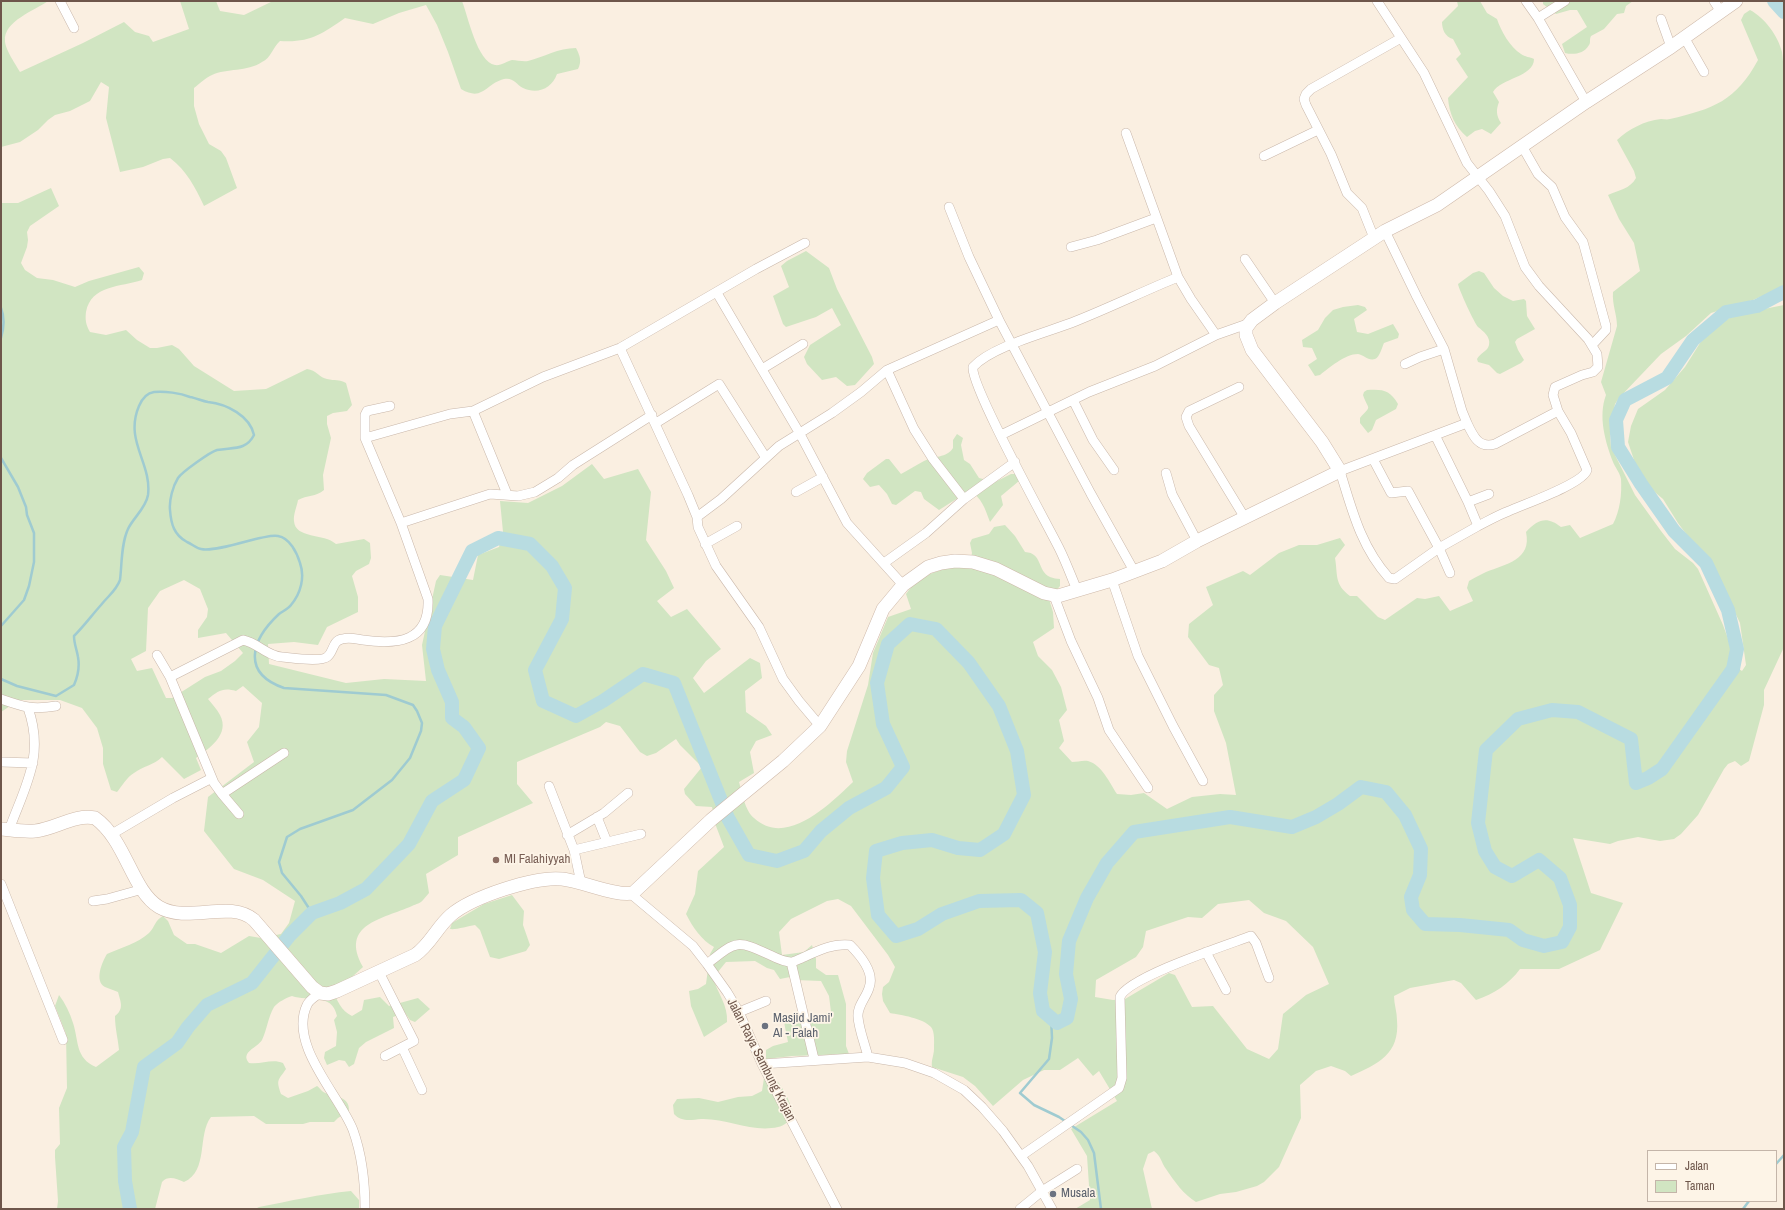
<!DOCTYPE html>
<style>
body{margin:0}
#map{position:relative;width:1785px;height:1210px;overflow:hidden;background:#faefe1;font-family:"Archivo Narrow",sans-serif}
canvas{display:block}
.frame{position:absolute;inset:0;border:2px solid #6e564b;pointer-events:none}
.legend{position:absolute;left:1647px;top:1150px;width:130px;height:52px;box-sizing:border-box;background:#fdf4e7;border:1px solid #c4b5a9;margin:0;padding:5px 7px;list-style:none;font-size:12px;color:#6e564b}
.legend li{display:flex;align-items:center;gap:8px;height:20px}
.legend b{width:20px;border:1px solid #c4b5a9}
</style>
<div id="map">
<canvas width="1785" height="1210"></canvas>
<div class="frame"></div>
<ul class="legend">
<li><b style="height:5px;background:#fff"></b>Jalan</li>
<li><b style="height:11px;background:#d1e5c2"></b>Taman</li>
</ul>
</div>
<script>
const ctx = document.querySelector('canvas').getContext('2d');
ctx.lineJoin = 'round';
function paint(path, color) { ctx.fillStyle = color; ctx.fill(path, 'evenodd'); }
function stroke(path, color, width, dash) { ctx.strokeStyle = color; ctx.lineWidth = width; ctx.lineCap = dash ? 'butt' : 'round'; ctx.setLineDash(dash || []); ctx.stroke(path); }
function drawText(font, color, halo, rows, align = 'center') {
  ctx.font = font + ' "Archivo Narrow",sans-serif'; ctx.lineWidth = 3.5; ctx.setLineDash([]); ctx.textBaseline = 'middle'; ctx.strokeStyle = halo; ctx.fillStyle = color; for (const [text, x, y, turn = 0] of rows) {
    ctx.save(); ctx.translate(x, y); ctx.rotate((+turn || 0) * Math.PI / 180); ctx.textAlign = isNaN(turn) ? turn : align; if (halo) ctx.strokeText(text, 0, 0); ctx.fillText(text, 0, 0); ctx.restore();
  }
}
const green = new Path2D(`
 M1,1H48C36,10 3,21 5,41C5,49 16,65 20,72L83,43L124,22L135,32L149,36L153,42L189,29L180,1H216L220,11L244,15L273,1H462C468,16 477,62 495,65C501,66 507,61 512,60C517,60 523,62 528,61C544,57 558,48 576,48C580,56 582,61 578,69L557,74C552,88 538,95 523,88C516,84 513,77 504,79C485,84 483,102 461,89L448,52L437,25L426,5L399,13L373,24L345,18C322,34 310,43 280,41C273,47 271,58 262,62C247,72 227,68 212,75C205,78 199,84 194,88V106L199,124L209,144L221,151L226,158L237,188L204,206C195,187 187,171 170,158L163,159L143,167L120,172L106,118L109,87L101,82L90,101L70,111L55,115L48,120L38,130L20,142L1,147Z
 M1457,1H1480L1487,13L1497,19C1501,31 1510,47 1521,54C1525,57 1530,57 1534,59C1534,77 1501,78 1493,92L1499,102C1496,110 1496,115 1501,123L1491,134L1482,129L1475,131L1467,137C1455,127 1449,113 1448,98L1468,77L1456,59L1461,54L1453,39C1445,37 1442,29 1442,22L1458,6Z
 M1543,1H1633L1626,6L1624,13L1617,14L1604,29L1591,36C1589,40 1591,42 1589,45C1584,54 1573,55 1565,53L1562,44L1587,27L1577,10H1570L1556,14L1543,4Z
 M1750,10C1765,18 1778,36 1782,52C1783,58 1783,65 1784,71V287L1753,300L1711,313L1686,336L1661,354L1619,398L1615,404L1610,435L1611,447L1635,495L1661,531L1675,549L1693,563L1698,569L1723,625L1739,669L1742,671L1746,665L1740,623L1730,602L1709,565L1678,523L1663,499L1651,489L1635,463L1628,442L1631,426L1638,409L1665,390L1685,367L1700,343L1715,327L1734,315L1784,305V647L1764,690V705L1749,761L1741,766L1735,761L1728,764L1724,769L1698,815L1681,834L1674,839L1660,841L1638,837L1618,841L1610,844L1573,838L1591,893L1623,903L1600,950L1559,969H1520C1509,984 1494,994 1476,1000L1461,983L1454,980L1410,988L1394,996C1394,1004 1397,1012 1397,1020C1400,1054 1378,1064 1351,1076L1345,1071L1331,1066L1316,1071L1300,1085L1301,1118L1279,1167L1264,1182L1257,1186L1236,1192L1220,1194L1196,1202C1184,1195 1174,1181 1166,1169C1161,1162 1161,1156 1154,1151L1148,1154L1143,1169L1152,1209H1075L1090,1200L1087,1156L1071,1129L1117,1101L1099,1071L1093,1076L1078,1058L1060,1070H1044L1023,1080L993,1106L975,1086L963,1077L932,1067C931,1060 934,1055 934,1049C934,1042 935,1032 931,1027C923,1018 901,1015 890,1013L883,1001L882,994L883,987L889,982L895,967L888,955L851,906L838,899L827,901L791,919L779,932L782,955L804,952L812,945L816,959V968L826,975H838L846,1004V1046L849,1054L792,1056L766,1059V1050L773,1046L788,1042L784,1022C794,1010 799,1016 811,1016C818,1016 825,1014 831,1012L829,996L821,981L796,980L790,977L780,979L774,970L767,968L755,961L726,962L713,978C718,994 728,1005 727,1022L704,1037L691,1006L689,991L698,989L706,984L710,954L714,947C702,941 692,926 686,914L695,894L698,871L724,847L716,826L712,807L696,806L685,794L684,789L702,767L680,745L676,739L656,753L647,756L640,752L620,726L606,722L600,727L517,762V784L533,803L458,837V855L426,874L429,893C427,895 425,898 423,900C421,903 416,904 412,906C383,919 339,924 363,967L352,977L332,989C337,1000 341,1011 352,1016L362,1010L364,1000L380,997L389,1006L418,998L430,1009L415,1022L410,1020L405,1013L393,1017L394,1028L366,1042L359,1048L354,1064L349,1067L345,1061L339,1060L327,1065L324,1058L325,1052L336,1046L337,1032L334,1020L337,1016C332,992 308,1002 292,996C286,998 278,1002 274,1007C268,1017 267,1030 262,1040C257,1048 240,1052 249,1063C261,1065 272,1058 283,1063L286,1069C278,1081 276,1079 281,1094L288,1098L308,1091L317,1086C319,1087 320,1089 322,1091C331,1098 350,1094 349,1111L338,1118L334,1122H310L303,1124H266L254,1116L211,1117C197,1135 209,1171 184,1182C176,1179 169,1175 162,1182L155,1209H57L58,1201L55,1157V1150L60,1144L59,1108L67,1088L66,1034L55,1006L59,995C65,1003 70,1013 73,1023C79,1041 75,1058 96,1067L119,1050C118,1038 115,1029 115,1016C124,1009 121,1003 118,992C114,990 109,989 105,987C94,981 102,962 107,954C121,948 138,943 149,933C155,927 155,920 163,916L168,921L174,935L187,944H195L221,953L249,936L261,938L281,934L289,923L295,901L263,880L234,869L204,831L208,797L254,762L247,742L259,727L262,703L243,686L236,691C223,687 218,691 208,699C212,704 217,709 220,715C230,734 210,748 196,758L201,770L184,779L162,757C154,765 143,766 134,773C127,777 122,786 117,792L111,790L103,764V748L97,728L82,708L60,700H19L1,712V203H18L51,188L59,206L30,226L27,232L28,240L27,247L21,263L25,270L37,278L53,280L75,287L89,281L139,267L144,273L142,280C121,287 91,285 86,312C85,320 86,325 90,332L106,335L126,330L137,340L150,348H157L172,345L179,349L194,366L234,391L266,389L307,369C316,370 320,378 327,379C335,381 339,379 346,383L352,405L347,411L333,413L327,416V424L331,438L323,475L324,490C316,497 307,495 298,500C297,506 293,515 294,521C295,539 324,533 336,544L364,539L370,543L371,558L369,564L356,571L352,576L358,597V612L327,627L318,645L294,642L268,644L269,664L346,683L384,679L426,681L422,645L436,581L440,575L473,580L478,555L499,547L503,532L500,501L528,503L562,486L592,464L604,479L638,469L651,492L646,540L666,571L674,588L657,601L671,617L687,609L721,649L706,661L693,678L704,693L750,658L760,663L762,678L745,691L746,712L766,726L772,735L756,741L750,752L754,773L739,782C742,792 745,811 754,818C786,848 830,804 853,782L846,762L847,751L868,685L873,653L888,617L911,609L906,594C919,574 946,566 969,566L972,553L970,543L972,539L989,534L994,527L1005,525L1015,536L1025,552C1043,553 1037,571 1050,577C1053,578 1057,579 1060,579V586L1049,599L1053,612L1054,628L1033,642L1038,656L1052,670L1061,687L1067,710L1059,720L1064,741L1059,748L1072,762C1077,762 1083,760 1088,761C1102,765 1109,782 1117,794L1131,795L1144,793L1167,809L1192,797L1220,794L1236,795L1226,743L1214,711V695L1223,685L1219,668L1209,665L1188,637L1189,624L1213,605L1206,587L1243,571L1250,575L1279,553L1299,545H1317L1340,538L1345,545L1335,558C1338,575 1334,584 1350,596H1357L1378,617L1385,620L1417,598L1425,599L1439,596L1450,611L1473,601L1467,588L1469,581C1474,578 1480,575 1486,572C1506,564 1532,560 1526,532C1538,519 1547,516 1561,527L1570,525L1580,538L1613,524C1620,511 1622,494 1621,479C1620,473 1615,467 1613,462C1605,441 1598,416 1606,395L1601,382L1617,326C1617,314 1612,305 1613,292L1640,271L1634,243L1619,219L1608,195C1619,190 1630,189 1636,178L1634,171L1617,140C1629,129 1644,121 1661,119C1664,119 1667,120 1670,119C1713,109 1736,101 1758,60L1741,20L1744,14ZM184,580L200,589L208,609L207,617L198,630V638L226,633L243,653L235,661L221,671L205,677L172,698H166L152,668L137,671L131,659L146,651L148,608L160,591ZM1249,900L1264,913L1286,921L1313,947L1329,984L1306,995L1283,1014L1278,1049L1269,1059L1247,1049L1213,1006L1192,1007L1175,975L1169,973L1125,999L1113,1000L1095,997L1096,980L1136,957L1143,947L1146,931L1188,917L1202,918L1218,904Z
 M806,251L829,268L837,289L872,357L874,364L855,385L847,386L836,377L822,380L807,364L804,357L810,345L841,325L832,308L816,317L786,327L783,324L773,296L789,287L781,266L787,261Z
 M1479,271L1484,273L1494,288L1503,296L1513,301L1524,299L1526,301L1527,316L1535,329L1517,339L1515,342L1518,350L1524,360L1521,363L1500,374L1497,373L1489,365L1478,362L1477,359C1480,353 1488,351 1489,345C1491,337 1483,331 1478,327C1475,324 1459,290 1458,284L1473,273Z
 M1358,305L1365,307L1367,310L1354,319L1357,332L1368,334L1393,324L1399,334L1398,338L1384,343C1382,347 1380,357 1375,359C1368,361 1364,355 1358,354C1345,354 1329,368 1320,375L1315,376L1308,365L1317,359L1312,348L1303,347L1302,340L1318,330L1325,318L1333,310L1343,307Z
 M1367,390C1383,389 1390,390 1398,404L1396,409L1376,420L1372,430L1368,433L1360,423V418C1372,404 1369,412 1363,395L1364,392Z
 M957,434L963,438L961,445L964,460L970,464L979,478L995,482L1011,474H1016L1019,481L1001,496L1003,505L990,522C985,509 982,497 969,491L939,510L924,499L921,492L915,491L896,505L892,504L887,494L879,485L870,487L863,479L867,473L886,459H889L901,474C909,470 916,465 924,461C933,456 947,458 953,448V440Z
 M512,895L524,911L523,925L530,945L526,951L499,959L490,957L480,930L475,925C468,926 456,930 450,929L452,923L484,904Z
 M770,1076C780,1078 793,1107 794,1117C790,1120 784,1126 778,1127C752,1133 727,1118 701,1119C691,1120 681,1122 674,1114L673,1105L677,1099L699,1098L718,1102L738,1097L752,1096L762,1091L764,1078Z
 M351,1191L359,1200V1209H255L259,1207C290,1201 320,1194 351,1191Z`);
const stream = new Path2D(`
 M1,308C5,318 4,328 1,338
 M1,458L18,487L26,507L27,515L34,533V562L29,586L24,600L1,626
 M1,679L17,686L56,696L74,685C78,676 80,668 78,657C77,650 74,644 74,636C84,626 92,615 101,605C108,596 116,591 120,580C122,564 121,544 128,529C133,518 146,508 148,495C152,463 124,441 139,406C142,399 147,393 154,392C165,391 180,393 190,397C196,398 202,401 208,402C227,404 250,416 254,435C246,451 232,447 217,450C210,452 182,472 178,478C173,486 169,500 170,510C171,524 174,535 187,542C192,544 196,548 201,549C214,552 246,541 260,538C266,537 272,535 278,536C290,538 297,553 300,563C305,577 301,593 291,605C288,609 283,611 279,614C251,640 241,673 284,688L386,695L413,705L417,711L422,723L421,731L410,758L392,780L353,810L300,829L287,837L279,862L282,873L301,896L312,913
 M1051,1017L1052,1038L1049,1059L1020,1093L1034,1105L1059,1117L1081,1132L1088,1140L1094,1153L1101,1209
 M1776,1164L1784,1155
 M1743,1209L1749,1201`);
const river = new Path2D(`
 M1774,1L1784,12
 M130,1209L125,1181L124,1147L132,1132L144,1067L177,1043L188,1027L207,1005L252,983L290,935L312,913L340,903L366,889L409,844L432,801L464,780L479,748L464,727L452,718V702L438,670L433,649L435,626L472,551L498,538L530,544L552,566L565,588L562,619L535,670L543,701L576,716L603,701L643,674L674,683L728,818L749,855L777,861L804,851L821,831L849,808L886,788L903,767L883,724L877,683L888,644L910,624L936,629L969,663L999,706L1017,751L1024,795L1004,834L980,850L958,848L932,840L902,843L876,851L873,878L878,915L896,936L918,929L942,914L979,901L1021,900L1037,913L1045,952L1040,993L1043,1011L1057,1023L1067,1018L1071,999L1066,974L1069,941L1087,898L1107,863L1134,832L1230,817L1292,827L1316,817L1338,804L1361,787L1386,792L1405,815L1421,849L1420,875L1411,897L1413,910L1425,924L1460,925L1509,930L1523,940L1544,946L1562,942L1570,927V905L1560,878L1539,860L1512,876L1495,867L1485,851L1478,823L1486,750L1518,719L1552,710L1578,712L1631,739L1636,783L1648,778L1662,769L1733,669L1737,649L1728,610L1706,563L1674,531L1641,484L1618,447L1616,420L1625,400L1667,378L1693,340L1726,312L1757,306L1784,292`);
const minor = new Path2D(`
 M60,1L74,28
 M1377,1L1424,73L1467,163L1489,191L1505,216L1525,267L1539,286L1588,339L1597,354L1598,367L1593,372L1582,375L1555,387L1553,395L1558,411L1495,444C1479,449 1473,436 1467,423L1340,471C1352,510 1361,547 1389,578L1395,579L1439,548L1450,573
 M1526,1L1538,18L1565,1
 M1714,1L1721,12
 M1538,18L1586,102
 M1661,19L1671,47
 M1684,37L1704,72
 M1522,146L1538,174L1552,187L1565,217L1583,242L1606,326V330L1592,345
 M1264,156L1318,130
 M949,207L969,257L999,320
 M1385,231L1417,297L1444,349L1462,411L1467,423
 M1374,238L1362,208L1347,193L1331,154L1306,105L1304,99L1306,94L1311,89L1401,38
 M1071,247L1097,240L1156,218
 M1245,259L1275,303
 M717,293L800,434L847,523L903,585
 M1216,335L1250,323
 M620,348L688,495L697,517L698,527L716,566L759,627L783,679L799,701L820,726
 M1405,364L1420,357L1444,349
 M762,369L803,344
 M1239,387L1189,411L1186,417L1189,426L1245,518
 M1073,400L1093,440L1114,470
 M390,406L367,411L365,415V438L401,523
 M473,411L507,494
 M656,423L719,384L766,458
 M1001,435L1089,392L1155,366L1216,335L1191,299L1178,277L1126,133
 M1435,435L1468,502L1489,494
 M365,438L450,414L473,411L543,377L620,348L756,269L805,243
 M1373,459L1391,493L1408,491L1439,548L1478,526L1468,502
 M1166,473L1172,494L1197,541
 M796,492L823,477
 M964,499L1015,462
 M697,517L721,499L779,446L832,413L861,392L887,370L999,320L1091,494L1134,571
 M1478,526C1488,521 1498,515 1509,511C1524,504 1583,484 1587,470L1571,433L1558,411
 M705,544L737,526
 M884,563L926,533L964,499L933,459L914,429L887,370
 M1112,580L1138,656L1173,726L1203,781
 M1077,590C1071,576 1066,562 1059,548C1046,522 970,385 973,367C992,346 1049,332 1076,321C1111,307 1144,291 1178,277
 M1054,596L1071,641L1098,698L1109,730L1148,788
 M157,655L170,677L214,783L222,794L239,814
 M170,677L243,640C258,643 267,656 282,657C291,658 321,662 327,657C334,652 332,641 342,639C350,637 356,639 363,640C397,645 430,642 428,599L401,523L490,494L518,496L535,492L558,478L573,465L652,415
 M1,699C24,707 32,710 56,706
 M1,762L33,763
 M549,786L574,850
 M222,794L284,753
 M597,817L607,842
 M9,830C25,786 45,756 28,708
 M112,834L173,798L212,778
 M567,835L604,813L628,793
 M581,883L574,850L641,834
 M1,884L63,1040
 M631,894L693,946L707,964L727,992L739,1012L762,1064L837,1209
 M93,901L107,899L143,889
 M1206,952L1226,990
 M791,962L814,1059
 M707,964C736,941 736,939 770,955C776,958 784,962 791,962C794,962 799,959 802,958C817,951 833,943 850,945C860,955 875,973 869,988C866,998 857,1006 858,1017C859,1030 865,1044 868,1057
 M379,972L414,1041L385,1056
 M320,993C316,996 309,1000 307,1005C288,1045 340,1096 353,1130C362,1155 365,1183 365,1209
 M739,1012L766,1001
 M402,1047L422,1090
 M762,1064L868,1057L905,1063L934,1073L964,1090L982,1107L1003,1131L1028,1166L1052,1209
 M1021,1156L1119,1088L1122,1078L1120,997C1128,977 1227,945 1251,936L1256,943L1269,978
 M1020,1209L1042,1191L1077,1169`);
const secondary = new Path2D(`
 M1,829C12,830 24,832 35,831C55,829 74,814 95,818C126,840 132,891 159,907C188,924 230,899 254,920L312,987L320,993L328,994L337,991L415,955C430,945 437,927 451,915C472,897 535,876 562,879C582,881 617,897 633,893L711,820L783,761L820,726L859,666L883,609L903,585L928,567L941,563L955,561L973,562L996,569L1044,593L1058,596L1112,580L1162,561L1197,541L1340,471L1322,442L1252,350L1246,335V328L1252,320L1275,303L1385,231L1437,205L1586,102L1671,47L1736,1`);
const markers = [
 [496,860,4,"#8d6e63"],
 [765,1026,4,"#6b7280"],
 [1053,1194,4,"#6b7280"]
];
const educationNames = [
 ["MI Falahiyyah",504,860]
];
const worshipNames = [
 ["Masjid Jami'",773,1019],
 ["Al - Falah",773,1034],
 ["Musala",1061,1194]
];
const streetNames = [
 ["Jalan Raya Sambung Krajan",761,1060,63]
];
paint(green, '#d1e5c2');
stroke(stream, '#9fcbd1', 2.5);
stroke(river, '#b8dce1', 14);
stroke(minor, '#c9b7aa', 10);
stroke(secondary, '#ceb9aa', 14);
stroke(minor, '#fff', 9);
stroke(secondary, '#fff', 13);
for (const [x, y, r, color] of markers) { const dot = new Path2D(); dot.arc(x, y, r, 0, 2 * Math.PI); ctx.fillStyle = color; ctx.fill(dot); stroke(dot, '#fdf4e7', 1.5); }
drawText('13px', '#785e54', '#fdf4e7', educationNames, 'left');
drawText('13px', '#5b616d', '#fdf4e7', worshipNames, 'left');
drawText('13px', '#6e564b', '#fdf4e7', streetNames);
</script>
